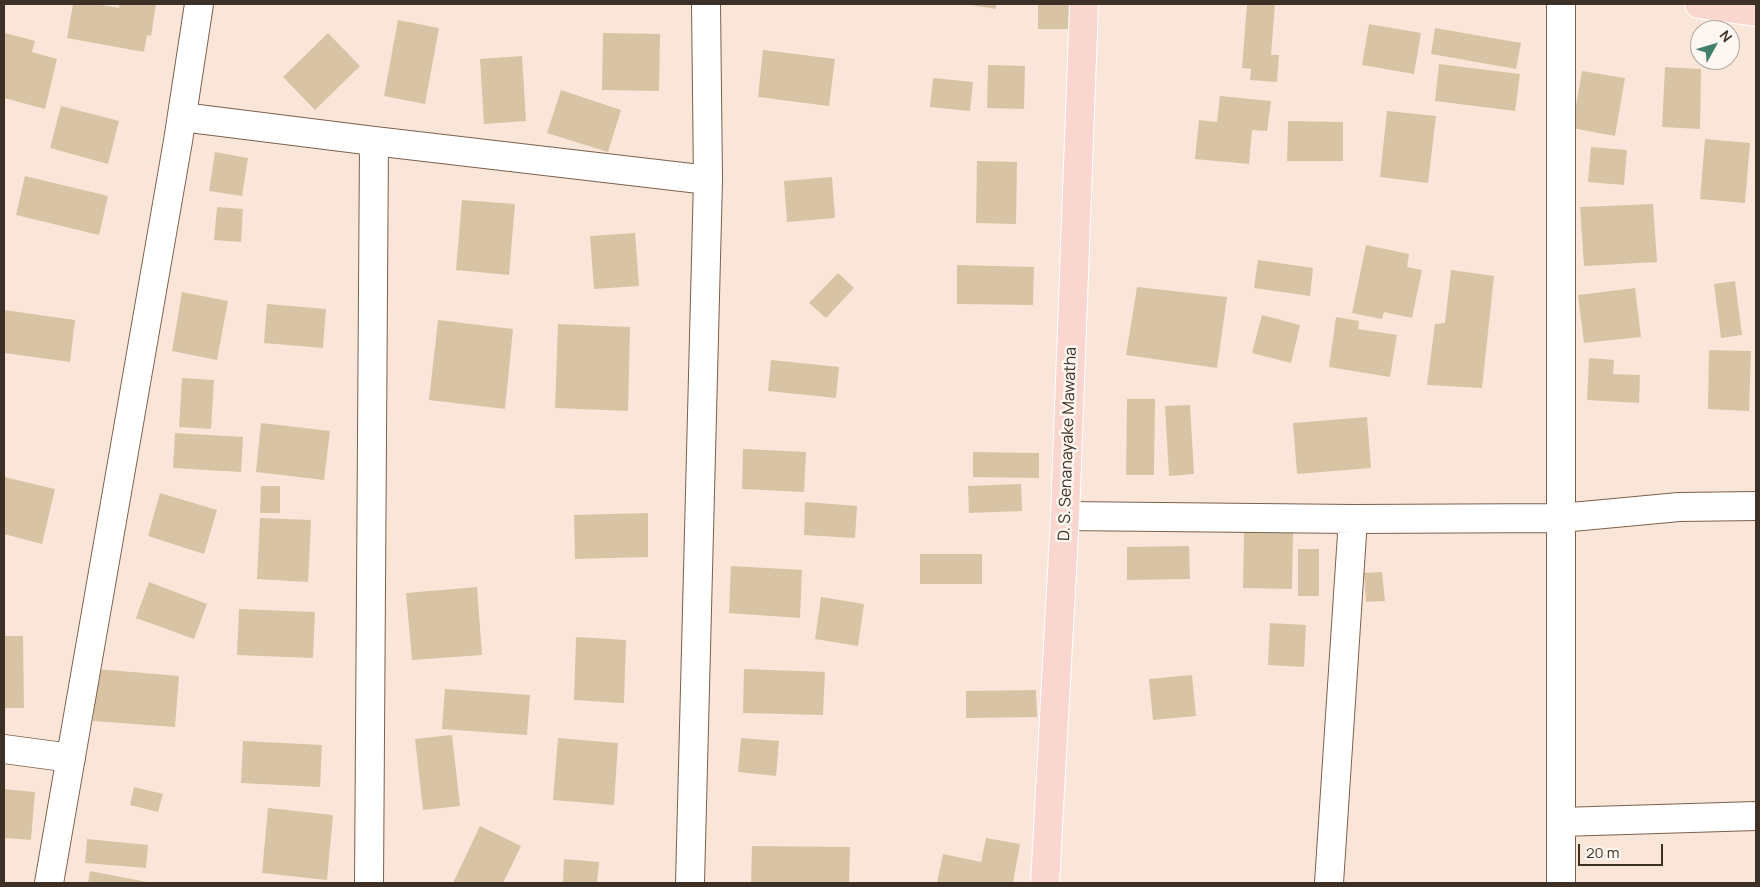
<!DOCTYPE html>
<style>
body{margin:0}
#map{position:relative;width:1760px;height:887px;overflow:hidden;background:#fae6d8;font-family:Manrope,sans-serif}
canvas{display:block}
.frame{position:absolute;inset:0;border:5px solid #3d3026;pointer-events:none}
.north{position:absolute;left:1690px;top:20px;width:50px;height:50px;box-sizing:border-box;background:#fdf6f1;border:1px solid #b0a7a0;border-radius:50%;rotate:51deg;font-size:14px;font-weight:700;line-height:20px;text-align:center;color:#3d3026}
.north::after{content:'';display:block;margin:auto;width:18px;height:22px;background:#407f6c;clip-path:polygon(50% 0,100% 100%,50% 72%,0 100%)}
.scale{position:absolute;left:1578px;top:844px;width:85px;height:22px;box-sizing:border-box;border:2px solid #3d3026;border-top:0;padding-left:6px;font-size:15px;line-height:18px;white-space:nowrap;color:#3d3026;-webkit-text-stroke:4px #fdf6f1;paint-order:stroke}
</style>
<div id="map">
<canvas width="1760" height="887"></canvas>
<div class="frame"></div>
<div class="north">N</div>
<div class="scale">20 m</div>
</div>
<script>
const ctx = document.querySelector('canvas').getContext('2d');
ctx.lineJoin = 'round';
function paint(path, color) { ctx.fillStyle = color; ctx.fill(path, 'evenodd'); }
function stroke(path, color, width, dash) { ctx.strokeStyle = color; ctx.lineWidth = width; ctx.lineCap = dash ? 'butt' : 'round'; ctx.setLineDash(dash || []); ctx.stroke(path); }
function drawText(font, color, halo, rows, align = 'center') {
  ctx.font = font + ' Manrope,sans-serif'; ctx.lineWidth = 5; ctx.setLineDash([]); ctx.textBaseline = 'middle'; ctx.strokeStyle = halo; ctx.fillStyle = color; for (const [text, x, y, turn = 0] of rows) {
    ctx.save(); ctx.translate(x, y); ctx.rotate((+turn || 0) * Math.PI / 180); ctx.textAlign = isNaN(turn) ? turn : align; if (halo) ctx.strokeText(text, 0, 0); ctx.fillText(text, 0, 0); ctx.restore();
  }
}
const building = new Path2D(`
 M73,4H96L119,8L120,4H156L151,36L147,35L144,52L67,38Z
 M965,4H996V9Z
 M1038,4H1077L1078,29H1038Z
 M1247,4H1275L1271,55H1279L1277,82L1250,80L1251,69L1242,68Z
 M398,20L439,28L425,104L384,96Z
 M1369,24L1421,33L1414,74L1362,65Z
 M1435,28L1521,43L1516,69L1431,54Z
 M5,33L35,41L32,52L57,59L45,109L4,98V39Z
 M328,33L360,66L315,110L283,77Z
 M603,33L660,34L659,91L602,90Z
 M763,50L835,59L829,106L758,97Z
 M522,56L526,121L484,124L480,59Z
 M1439,64L1520,74L1515,111L1435,101Z
 M988,65L1025,66L1024,109L987,108Z
 M1665,67L1701,69L1700,129L1662,127Z
 M1582,71L1625,78L1615,136L1572,128Z
 M933,78L973,82L970,111L930,107Z
 M561,90L621,110L608,152L547,133Z
 M1220,96L1271,101L1267,131L1252,130L1249,164L1195,159L1199,120L1217,122Z
 M61,106L119,121L108,164L50,148Z
 M1387,111L1436,116L1428,183L1380,177Z
 M1288,121L1343,122V161H1287Z
 M1705,139L1750,143L1745,203L1700,199Z
 M1591,147L1627,150L1624,185L1588,182Z
 M215,152L248,158L242,196L209,191Z
 M977,161L1017,162L1016,224L976,223Z
 M25,176L108,196L99,235L16,215Z
 M832,177L835,218L787,222L784,181Z
 M462,200L515,204L509,275L456,270Z
 M1653,204L1657,262L1584,266L1580,207Z
 M217,207L243,209L241,242L214,240Z
 M635,233L639,286L594,289L590,236Z
 M1366,245L1409,254L1407,267L1422,270L1412,318L1384,312L1382,319L1352,313Z
 M1258,260L1313,268L1310,296L1254,288Z
 M957,265L1034,267L1033,305L957,304Z
 M1451,270L1494,276L1482,388L1427,385L1435,324L1445,323Z
 M838,273L854,288L826,318L809,303Z
 M1735,281L1742,335L1721,338L1714,284Z
 M1137,287L1227,297L1217,368L1126,355Z
 M1635,288L1641,337L1584,343L1578,295Z
 M182,292L228,301L217,360L172,351Z
 M267,304L326,309L323,348L264,343Z
 M4,310L75,320L70,362L4,353Z
 M1262,315L1300,325L1291,363L1252,353Z
 M1336,317L1359,321L1358,329L1397,335L1390,377L1329,367Z
 M438,320L513,329L505,409L429,400Z
 M558,324L630,327L628,411L555,408Z
 M1709,350L1751,351L1749,411L1708,409Z
 M1589,358L1614,360L1613,374L1640,375L1639,403L1587,400Z
 M771,360L839,367L836,398L768,391Z
 M182,378L214,380L211,429L179,427Z
 M1127,399H1155L1154,475H1126Z
 M1190,405L1194,474L1169,476L1165,406Z
 M1367,417L1371,468L1297,474L1293,423Z
 M261,423L330,431L324,480L256,472Z
 M175,433L243,437L241,472L173,468Z
 M743,449L806,452L804,492L742,489Z
 M973,452L1039,453V478L973,477Z
 M4,477L55,489L42,544L4,534Z
 M1021,484L1022,511L969,513L968,486Z
 M261,486H280V513H260Z
 M160,493L217,510L204,554L148,536Z
 M805,502L857,506L855,538L804,535Z
 M648,513V557L575,559L574,515Z
 M260,518L311,520L308,582L257,579Z
 M1244,532L1293,533L1292,589L1243,588Z
 M1189,546L1190,579L1127,580V547Z
 M1298,549H1319V596H1298Z
 M920,554H982V584H920Z
 M731,566L802,570L800,618L729,613Z
 M1382,572L1385,601L1366,602L1364,573Z
 M149,582L207,604L194,639L136,618Z
 M477,587L482,655L412,660L406,593Z
 M821,597L864,604L858,646L815,639Z
 M239,609L315,612L313,658L237,655Z
 M1270,623L1306,625L1304,667L1268,665Z
 M4,636H23L24,708H4Z
 M576,637L626,640L624,703L574,700Z
 M97,669L179,676L175,727L93,721Z
 M744,669L825,672L823,715L743,713Z
 M1192,675L1196,716L1153,720L1149,679Z
 M445,689L530,695L527,735L442,729Z
 M1036,690L1037,717L966,718V691Z
 M452,735L460,806L423,810L415,739Z
 M558,738L618,743L614,805L553,800Z
 M741,738L779,741L776,776L738,772Z
 M243,741L322,745L320,787L241,783Z
 M134,787L163,794L158,812L130,805Z
 M4,789L35,792L31,840L4,838Z
 M268,808L333,815L327,880L262,873Z
 M480,826L521,846L503,883H453Z
 M986,838L1020,844L1013,883H937L943,854L981,862Z
 M87,839L148,845L146,868L85,863Z
 M752,846L850,847L849,883H751Z
 M564,859L599,862L597,883H563Z
 M90,871L147,882V883H88Z`);
const minor = new Path2D(`
 M1561,4V883
 M182,117L374,141L708,180
 M1065,516L1353,519L1561,518L1679,507L1756,506
 M4,749L71,758
 M1561,822L1756,816
 M49,883L178,141L199,4
 M369,883L374,141
 M690,883L708,180L706,4
 M1329,883L1353,519`);
const major = new Path2D(`
 M1699,4L1756,12
 M1045,883L1065,516L1084,4`);
const streetNames = [
 ["D. S. Senanayake Mawatha",1068,444,-88]
];
paint(building, '#d8c4a4');
stroke(minor, '#7d604b', 30);
stroke(major, '#fff', 30);
stroke(minor, '#fff', 28);
stroke(major, '#fad7ce', 28);
drawText('16px', '#3d3026', '#fdf6f1', streetNames);
</script>
